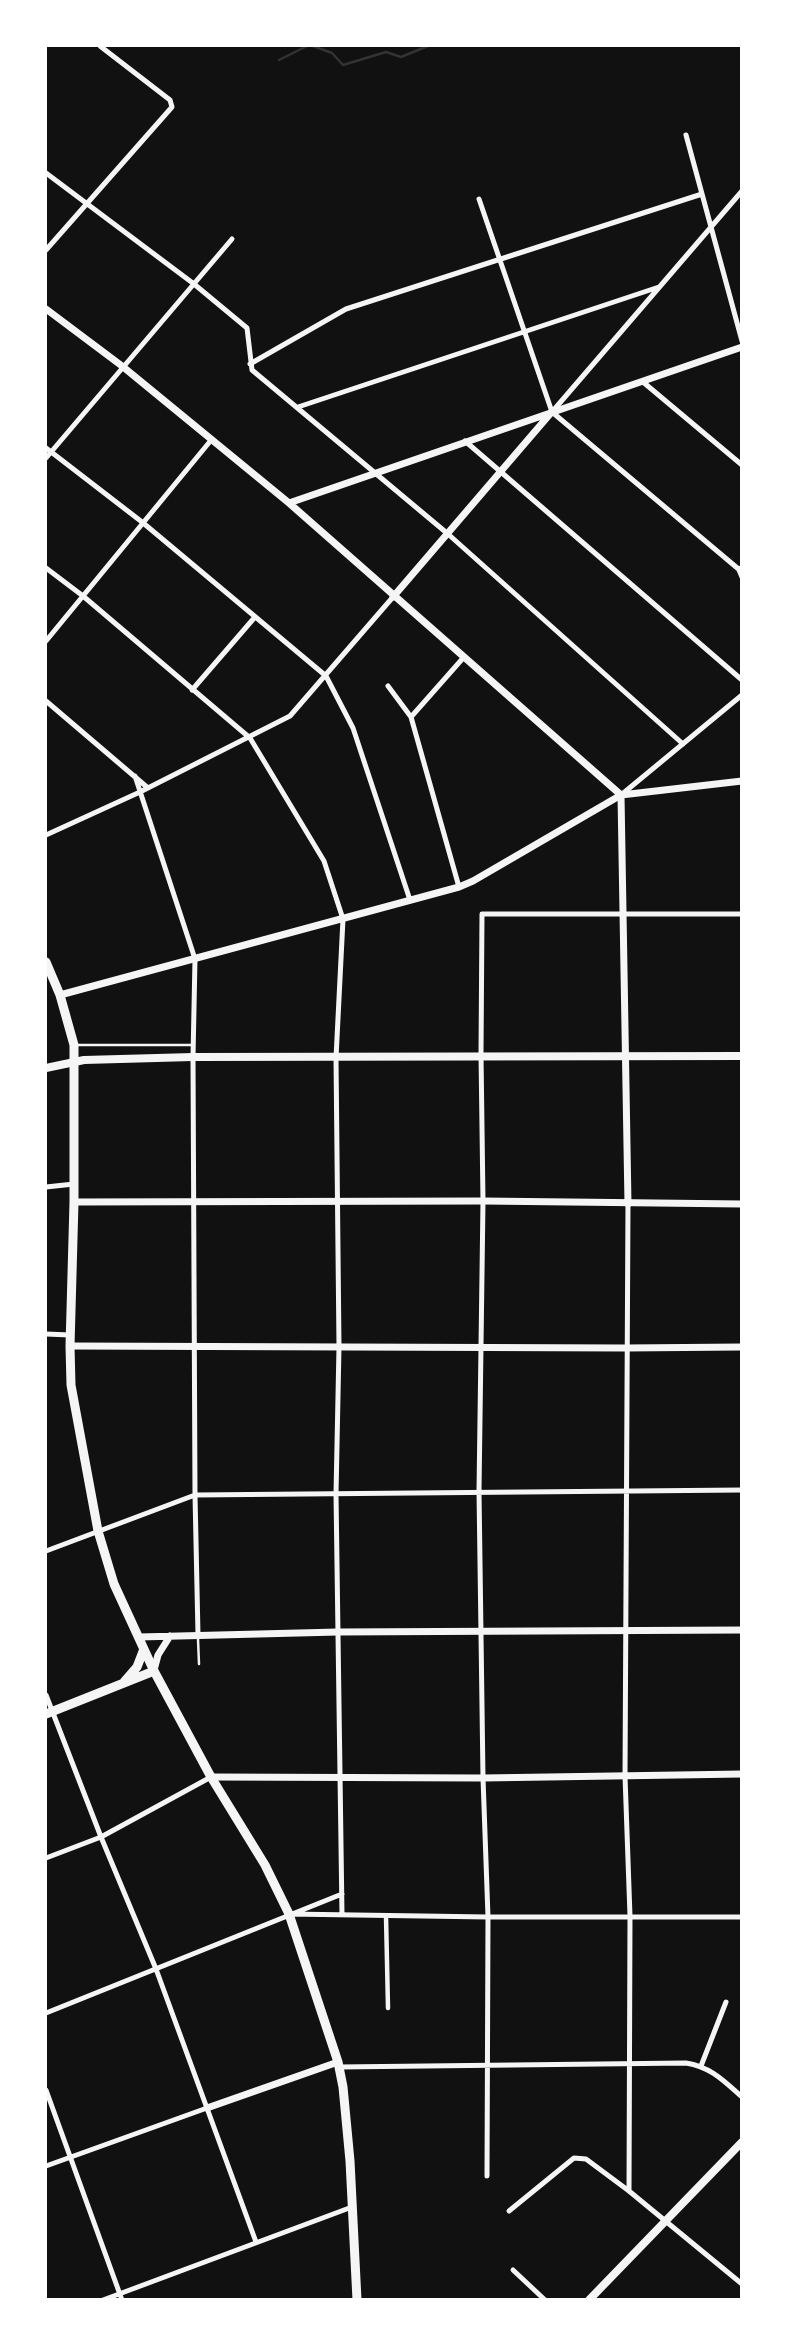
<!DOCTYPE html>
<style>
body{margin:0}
#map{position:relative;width:787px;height:2345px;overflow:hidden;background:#111;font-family:"PT Sans Narrow",sans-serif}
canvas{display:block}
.frame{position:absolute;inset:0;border:47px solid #fff;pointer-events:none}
</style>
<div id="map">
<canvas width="787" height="2345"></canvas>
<div class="frame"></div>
</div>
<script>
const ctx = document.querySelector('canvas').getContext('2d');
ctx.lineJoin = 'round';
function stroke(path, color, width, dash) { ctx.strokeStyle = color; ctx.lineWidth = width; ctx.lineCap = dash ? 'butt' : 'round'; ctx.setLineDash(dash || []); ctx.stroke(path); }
const stream = new Path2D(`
 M313,46L332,53L343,65L386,52L401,57L428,46
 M279,60L307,46`);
const service = new Path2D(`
 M78,1045H193
 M198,1639L199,1664`);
const pedestrian = new Path2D(`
 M386,1916L388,2008`);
const minor = new Path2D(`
 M686,135L742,341
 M46,173L194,284L247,328L252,370L448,534L683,744
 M479,199L552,412L742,572
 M46,250L172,107L170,100L100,46
 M250,364L346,309L702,194
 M643,382L742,465
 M298,407L659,287
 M552,412L742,191
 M465,441L742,680
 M46,448L142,522L326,676L353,728L410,900
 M46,458L232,239
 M742,567L739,570L742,577
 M46,568L83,596L250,738L324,861L343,919L336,1058L339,1347L336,1494L342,1915
 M46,641L212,439
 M388,686L411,717L459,887
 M192,690L255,617
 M46,701L148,788
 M411,717L464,657
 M135,776L195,959L193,1057L195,1495L198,1635
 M621,795L742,695
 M46,835L140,792L290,716L393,597
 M46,1187L74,1184
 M628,1204L625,1776L630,1916L629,2191
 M46,1334L70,1335
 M46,1551L195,1495L742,1490
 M46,1695L101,1837L156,1969L256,2242
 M46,1858L101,1837L211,1777
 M289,1914L488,1917H742
 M46,2013L342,1894
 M701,2066L726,2002
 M339,2067L686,2063C711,2067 724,2081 742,2097
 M46,2090L122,2300
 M46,2166L207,2108
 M487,2176L488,1917L483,1778L479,1491L483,1201L481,1054L482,914H742
 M509,2211L574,2158L586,2159L629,2191L742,2284
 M513,2270L545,2300
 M103,2300L352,2207`);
const tertiary = new Path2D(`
 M46,309L122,366L289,503L621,795
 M289,503L742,347
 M393,597L550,414
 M621,795L628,1204
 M60,995L459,887L473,881L621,795L742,781
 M74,1202L483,1201L742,1204
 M70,1346L626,1348L742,1347
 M139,1637L338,1632L742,1630
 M154,1670L158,1655L170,1636
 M211,1777L483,1778L742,1774
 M207,2108L338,2062`);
const secondary = new Path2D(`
 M46,1068L84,1060L193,1057L742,1056
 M589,2300L742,2142`);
const primary = new Path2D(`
 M46,962L60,995L74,1045V1202L70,1346L71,1385L98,1531L114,1584L154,1671L211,1777L265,1865L289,1914L338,2062L343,2087L350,2161L357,2300
 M124,1682L137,1667L144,1649
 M46,1714L154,1671`);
stroke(stream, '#333', 2.5);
stroke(service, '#f5f5f5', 2.5);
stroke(pedestrian, '#f5f5f5', 4.5);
stroke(minor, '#f5f5f5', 5);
stroke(tertiary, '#f5f5f5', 7);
stroke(secondary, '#f5f5f5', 8);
stroke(primary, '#f5f5f5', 9);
</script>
